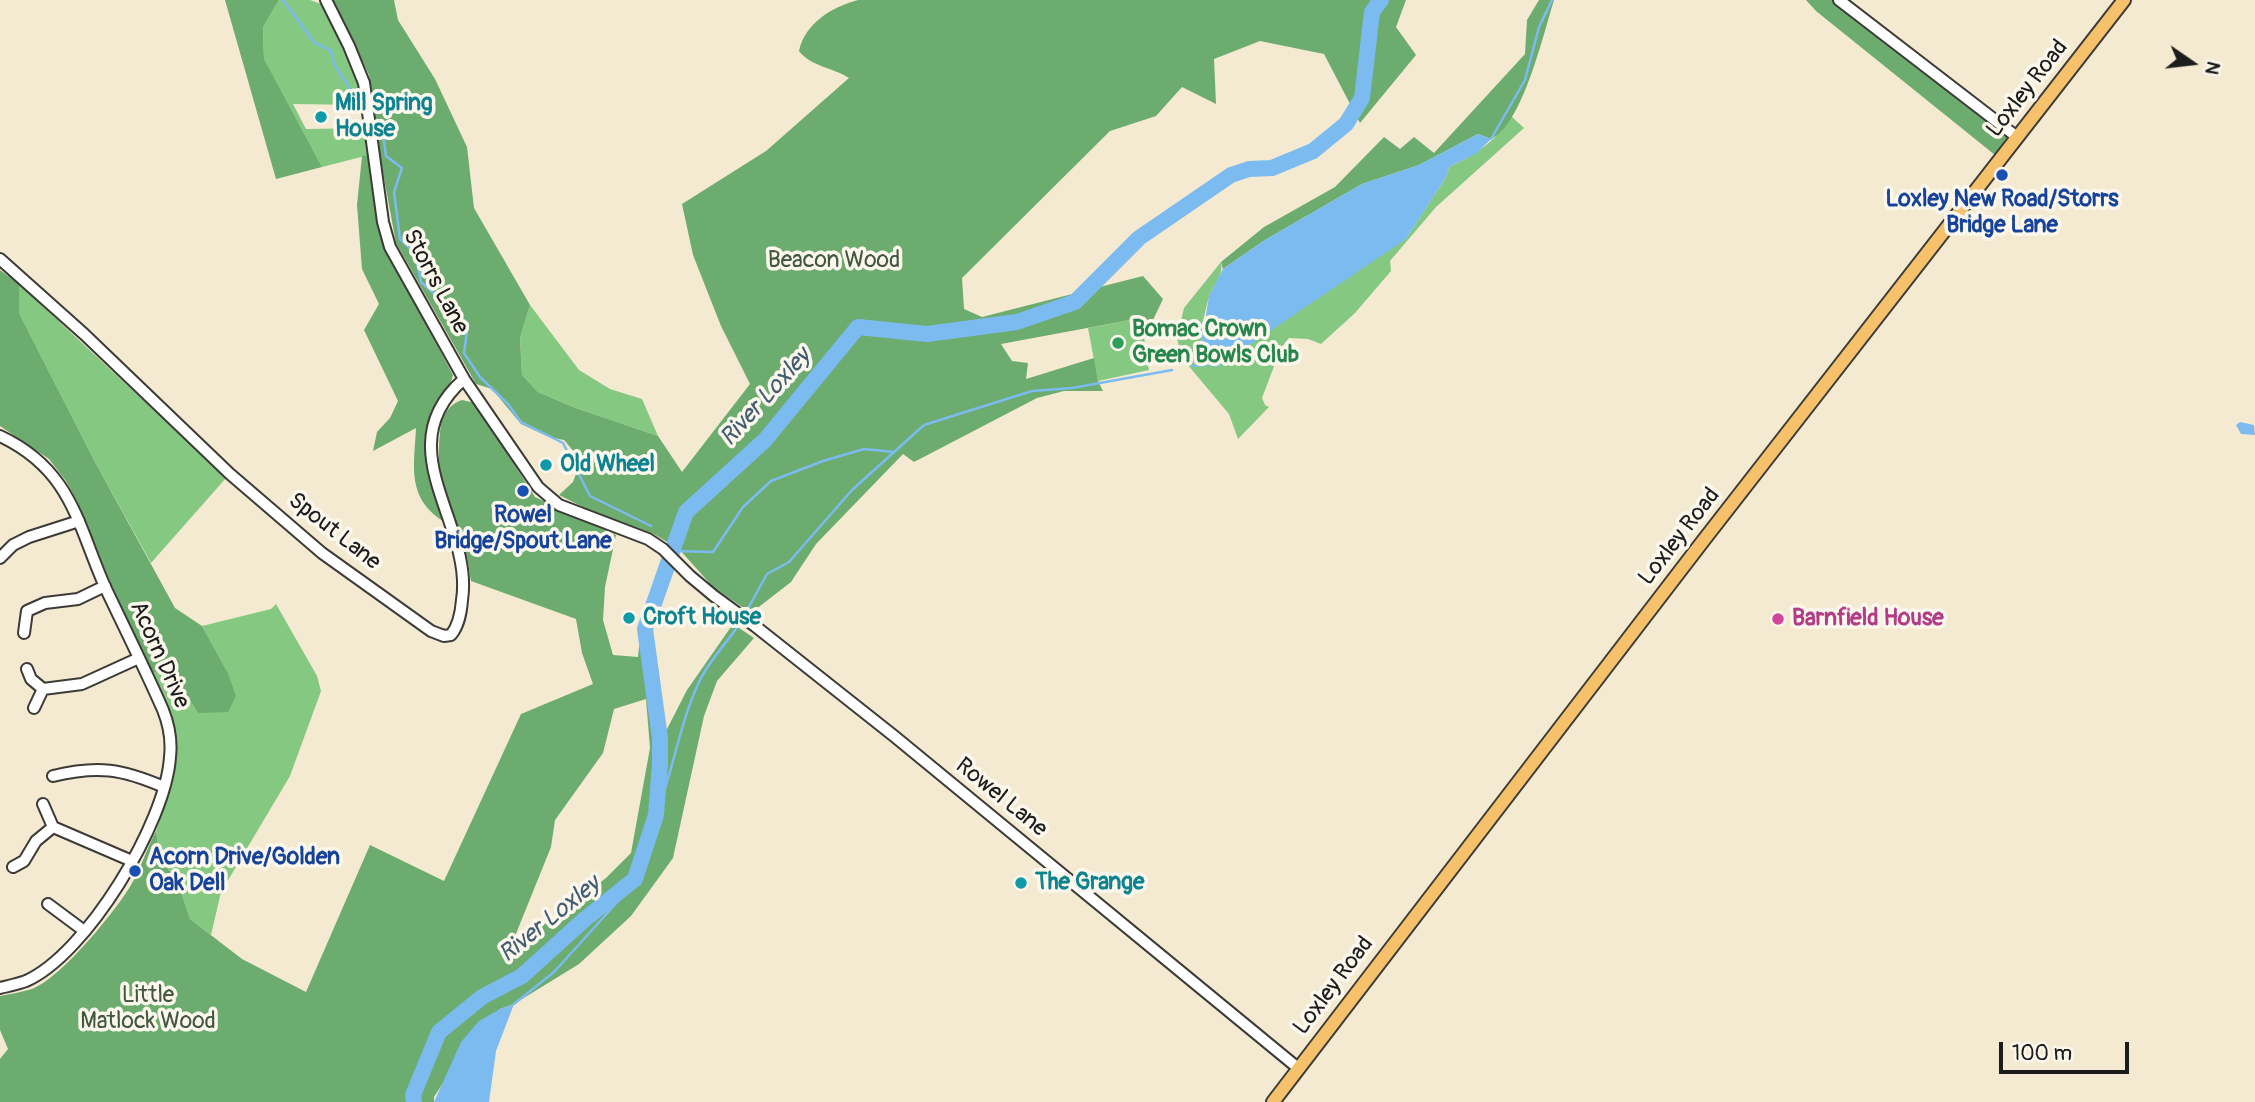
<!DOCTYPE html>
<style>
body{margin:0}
#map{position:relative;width:2255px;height:1102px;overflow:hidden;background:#f4e9d1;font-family:Pangolin,sans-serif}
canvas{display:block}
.north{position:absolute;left:2157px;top:28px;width:70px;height:70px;-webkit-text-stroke:5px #fbf7ec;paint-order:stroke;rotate:104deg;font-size:19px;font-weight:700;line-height:28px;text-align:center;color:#1c1c1c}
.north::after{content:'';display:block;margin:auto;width:24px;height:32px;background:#1c1c1c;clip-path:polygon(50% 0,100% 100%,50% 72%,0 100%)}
.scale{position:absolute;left:1999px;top:1042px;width:130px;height:32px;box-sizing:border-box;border:4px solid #1c1c1c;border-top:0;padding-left:9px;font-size:21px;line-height:24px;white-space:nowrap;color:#1c1c1c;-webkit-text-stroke:5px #fbf7ec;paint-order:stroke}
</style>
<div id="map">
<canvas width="2255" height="1102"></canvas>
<div class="north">N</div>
<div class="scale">100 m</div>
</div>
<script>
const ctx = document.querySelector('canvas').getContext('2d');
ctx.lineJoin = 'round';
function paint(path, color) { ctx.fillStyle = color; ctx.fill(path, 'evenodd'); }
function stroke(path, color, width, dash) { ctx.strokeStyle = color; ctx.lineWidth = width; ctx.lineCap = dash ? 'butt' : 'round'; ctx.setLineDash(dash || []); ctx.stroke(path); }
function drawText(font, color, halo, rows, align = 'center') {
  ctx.font = font + ' Pangolin,sans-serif'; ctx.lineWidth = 7; ctx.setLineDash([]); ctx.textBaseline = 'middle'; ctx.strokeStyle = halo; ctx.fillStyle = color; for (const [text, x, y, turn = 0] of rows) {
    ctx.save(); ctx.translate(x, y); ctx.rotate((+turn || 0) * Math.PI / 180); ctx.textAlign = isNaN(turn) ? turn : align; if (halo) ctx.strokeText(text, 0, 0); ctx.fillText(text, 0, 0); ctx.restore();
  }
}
const green = new Path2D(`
 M279,0H310L324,5L354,64L364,105L293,104L306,129L367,128L369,155L322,167L264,60L263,27Z
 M1511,116L1524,128L1436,207L1390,261L1391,271L1355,313L1321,344L1308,339L1289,338L1281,348L1262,398L1265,405L1269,407L1238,439L1229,414L1182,358L1177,338L1184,308L1221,262C1224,274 1215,283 1210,294C1205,308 1205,320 1198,334L1210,352L1406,239L1446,177L1449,167C1476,154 1496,142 1511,116Z
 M19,284L226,478L151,563L95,462L19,313Z
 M530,305L579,370L610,389L642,399L658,436L573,407L538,392L522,375L520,338Z
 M1141,318L1149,370L1098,381L1088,328Z
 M276,604L317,676L321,691L290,776L221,892L211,935L190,919L178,883L160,857L156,831L174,778L177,754L174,725L152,672L175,677L198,713L227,671L202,626L271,609Z`);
const forest = new Path2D(`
 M225,0H279L263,27L264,59L322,167L276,179Z
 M333,0H394L398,20L435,79L467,147L474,208L530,305L520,338L522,375L538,392L573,407L658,436L682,472L750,384L721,326L693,255L682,204L766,151L849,78C834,68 810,66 799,51C805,23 832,7 858,0H1406L1396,27L1416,55L1360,123L1324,54L1260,41L1214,59L1216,104L1182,87L1156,116L1110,131L962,278L964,309L982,317L1143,276L1163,299L1152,322L1141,318L1001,344L1012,361L1028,363L1026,379L1094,358L1098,381L1103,391H1064L1037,398L914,462L903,454L816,544L791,582L751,613L713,587L679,549L652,533L589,510L559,495L573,482L581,460L564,440L549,437L521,424L492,389L476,384L396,243L379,151L369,75Z
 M1539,0H1554C1544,32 1522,126 1491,139L1478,134L1419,165L1362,184L1265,240L1223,269L1221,262L1264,227L1335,187L1384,137L1400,149L1414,137L1434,153L1525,54L1527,20Z
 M1806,0H1833L2008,136L1995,155L1816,11Z
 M369,155L383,243L453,375C451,387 439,398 434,409C418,448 433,486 446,523C406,499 414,468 416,428L373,451L377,432L390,418L398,401L364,330L379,304L362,269L357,205L362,156Z
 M0,270L19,284V313L95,462L175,608L202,626L227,671L236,696L228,712L198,713L175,677L152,672L119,603L77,501L66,481L49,459L0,426Z
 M462,400L475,403L535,497L616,535L605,587L603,620L613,655L638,657L640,638L661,560L674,570L651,632L665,733L687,690L733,624L754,638L717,681L704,716L673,858L631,916L579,964L514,1004L500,1009L445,1080L434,1097V1102H0V1059L8,1049L0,1030V996C10,994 22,992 32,989C61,978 115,912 131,885C141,868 147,848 156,831L160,857L178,883L190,919L242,959L306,992L370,845L444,881L521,714L593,684L582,653L576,619L471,581C469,572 469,562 466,554C453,509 434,483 440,433C441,418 447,405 462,400ZM646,699L650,748L631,853L606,878L509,951L551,847L555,820L603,753L614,709Z`);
const water = new Path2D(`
 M1478,134L1491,139L1477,153L1449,167L1446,177L1406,239L1217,367L1206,365L1210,352L1198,334L1195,324L1205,321L1209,296L1223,269L1265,240L1362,184L1419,165Z
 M2240,422L2254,425L2255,435L2241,434L2236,425Z
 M514,1004L496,1051L489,1102H434L461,1042L479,1021L500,1009Z`);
const stream = new Path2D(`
 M283,0L314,42L331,51C334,68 337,68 346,82C354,96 350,101 364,112
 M372,118L382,126L386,156L402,168L394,192L400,239L415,253L421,282L468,324L464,353L480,377L508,404L521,422L563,443L590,496L651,526
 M1491,139L1525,80L1539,27L1552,0
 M1193,366L1206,365
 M673,551L713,552L743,507L771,481L823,461L864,449L894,452
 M745,614L767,574L789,562L852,490L924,425L1032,391L1072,388L1172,370
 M656,815C673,772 679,725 699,682C709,660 729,641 742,620
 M514,1004L554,972L621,898L622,889`);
const river = new Path2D(`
 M414,1102L413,1095L439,1032L482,997L522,976L585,919L635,879L656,815L660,763V738L645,629L686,512L765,440L858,327L927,334L1017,322L1075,302L1139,238L1231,175L1249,169L1272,168L1313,151L1346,124L1362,98L1372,12L1381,0`);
const minor = new Path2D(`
 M326,0L349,46L364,83L383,222L390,247L464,379L538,487L559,505L648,539L663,549L690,576L714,596L755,626L894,736L1298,1068
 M1839,0L2017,137
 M0,259L84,334L230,474L322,553L431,631L444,636L451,635C459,625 461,613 462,600C474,523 385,448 464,379
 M0,436C72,470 77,524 106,589C125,629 145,669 163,710C169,725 172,739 170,757C166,822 87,954 26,981C18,984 8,986 0,988
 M0,558L13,545L29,537L79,521
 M24,633L27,611L45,603L78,599L105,586
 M27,669L31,679L43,689L82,684L139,658
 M34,708L43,689
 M53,776C98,765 122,769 164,787
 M43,804L53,827
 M13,867L24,861L36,841L53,827L132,861
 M48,904L83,930`);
const major = new Path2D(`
 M1273,1102L1703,541L2124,0`);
const markers = [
 [321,117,7,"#0f9aa8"],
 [2002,175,7,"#1a4fb4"],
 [1118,343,7,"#2e9e5b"],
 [546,465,7,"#0f9aa8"],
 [523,491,7,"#1a4fb4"],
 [629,618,7,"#0f9aa8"],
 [1778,619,7,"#d1479c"],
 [135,871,7,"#1a4fb4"],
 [1021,883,7,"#0f9aa8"]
];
const streetNames = [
 ["Loxley Road",2028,89,-52],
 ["Storrs Lane",435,282,62],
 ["Spout Lane",334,532,38],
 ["Loxley Road",1680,537,-52],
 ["Acorn Drive",159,655,66],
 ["Rowel Lane",1001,798,39],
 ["Loxley Road",1334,986,-53]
];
const cultureNames = [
 ["Mill Spring",335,104],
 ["House",335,130],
 ["Old Wheel",560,465],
 ["Croft House",643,618],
 ["The Grange",1035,883]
];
const transitNames = [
 ["Loxley New Road/Storrs",2002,200],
 ["Bridge Lane",2002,226],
 ["Rowel",523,516],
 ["Bridge/Spout Lane",523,542],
 ["Acorn Drive/Golden",149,858,"left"],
 ["Oak Dell",149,884,"left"]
];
const parkNames = [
 ["Beacon Wood",834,261],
 ["Little",148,996],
 ["Matlock Wood",148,1022]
];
const leisureNames = [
 ["Bomac Crown",1132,330],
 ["Green Bowls Club",1132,356]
];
const hotelNames = [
 ["Barnfield House",1792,619]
];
const waterNames = [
 ["River Loxley",766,398,-48],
 ["River Loxley",550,920,-39]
];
paint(green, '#85c881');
paint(forest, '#6cac6f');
paint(water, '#7cbbf0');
stroke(stream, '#7cbbf0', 2.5);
stroke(river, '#7cbbf0', 16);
stroke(minor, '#3c3b37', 14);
stroke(major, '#3c3b37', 16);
stroke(minor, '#fff', 10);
stroke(major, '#f5c16b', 12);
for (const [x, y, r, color] of markers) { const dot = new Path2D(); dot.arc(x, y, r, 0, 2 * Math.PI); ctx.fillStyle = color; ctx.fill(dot); stroke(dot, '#fbf7ec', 2.5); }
drawText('23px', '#1c1c1c', '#fbf7ec', streetNames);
drawText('bold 23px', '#0d838f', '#fbf7ec', cultureNames, 'left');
drawText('bold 23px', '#164399', '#fbf7ec', transitNames);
drawText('23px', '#41583f', '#fbf7ec', parkNames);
drawText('bold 23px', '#27864d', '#fbf7ec', leisureNames, 'left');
drawText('bold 23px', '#b23c85', '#fbf7ec', hotelNames, 'left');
drawText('italic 24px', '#425c71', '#fbf7ec', waterNames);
</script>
